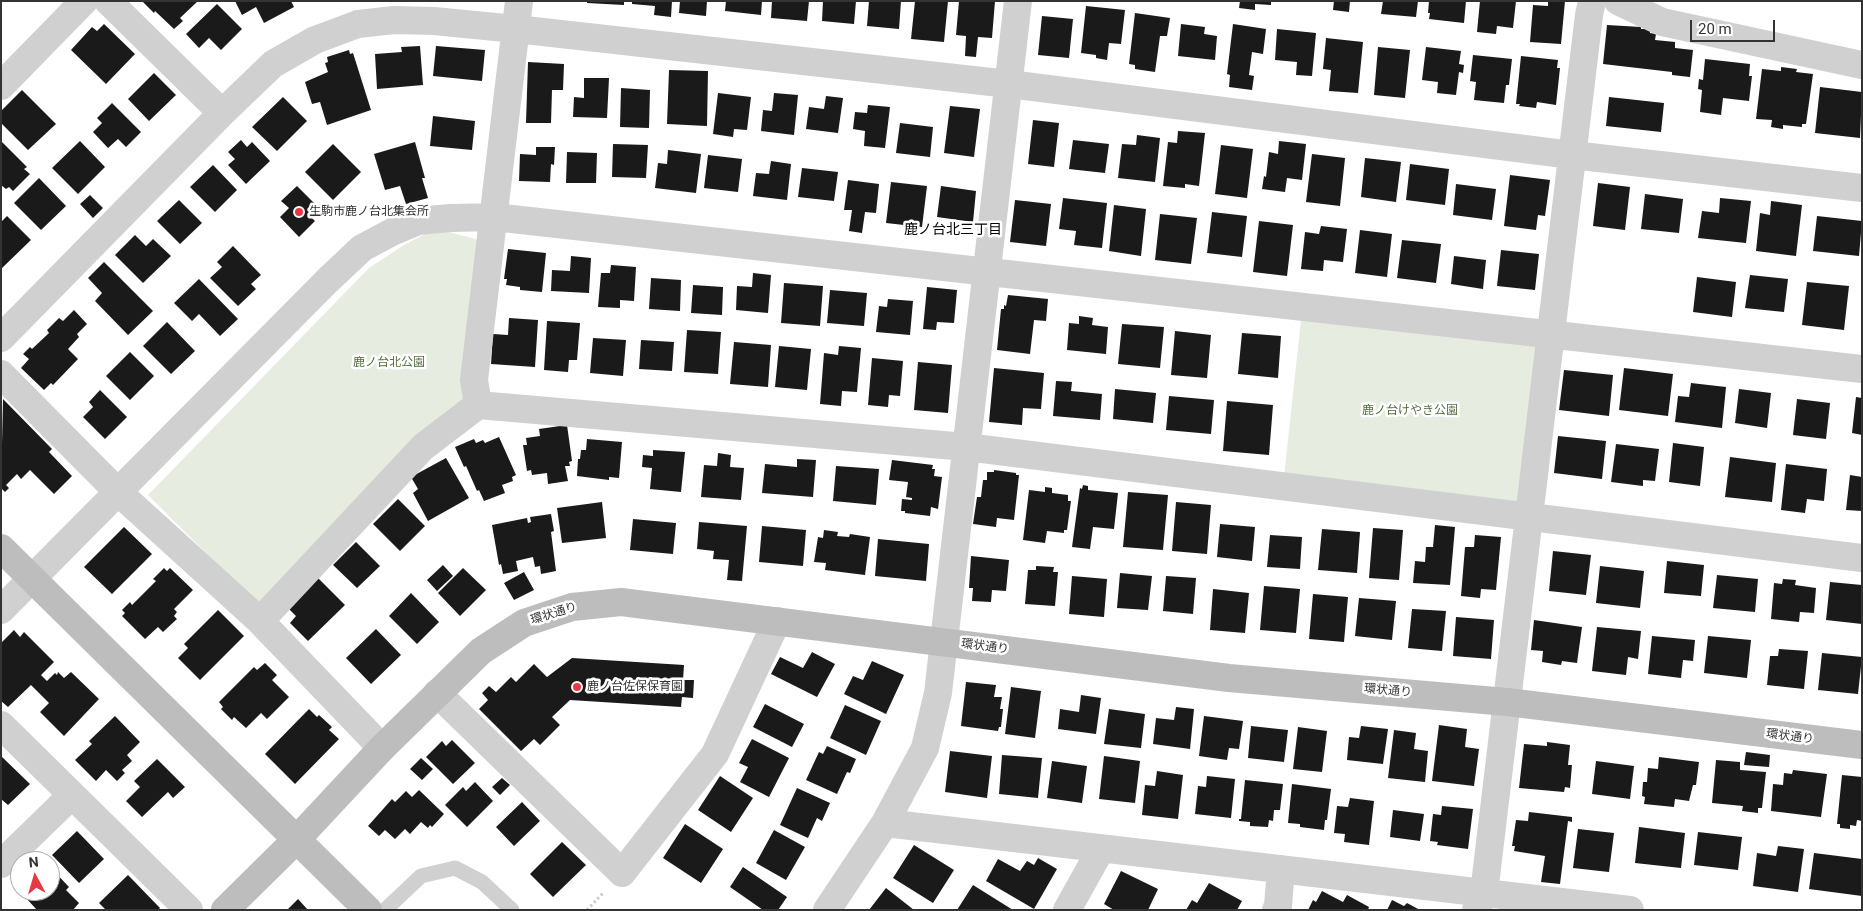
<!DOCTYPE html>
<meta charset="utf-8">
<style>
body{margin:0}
#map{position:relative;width:1863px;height:911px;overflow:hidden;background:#fff;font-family:Roboto,sans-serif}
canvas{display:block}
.frame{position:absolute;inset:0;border:2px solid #333;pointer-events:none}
.north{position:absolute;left:10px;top:851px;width:50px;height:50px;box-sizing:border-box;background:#fff;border:1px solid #adadad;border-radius:50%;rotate:354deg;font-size:14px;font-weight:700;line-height:20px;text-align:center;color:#333}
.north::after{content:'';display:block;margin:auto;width:18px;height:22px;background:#e63946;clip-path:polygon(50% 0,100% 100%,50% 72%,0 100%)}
.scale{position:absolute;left:1690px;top:20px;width:85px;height:22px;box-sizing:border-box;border:2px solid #333;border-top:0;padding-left:6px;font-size:15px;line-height:18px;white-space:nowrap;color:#333;-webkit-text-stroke:4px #fff;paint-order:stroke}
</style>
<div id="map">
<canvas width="1863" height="911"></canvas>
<div class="frame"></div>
<div class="north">N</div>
<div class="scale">20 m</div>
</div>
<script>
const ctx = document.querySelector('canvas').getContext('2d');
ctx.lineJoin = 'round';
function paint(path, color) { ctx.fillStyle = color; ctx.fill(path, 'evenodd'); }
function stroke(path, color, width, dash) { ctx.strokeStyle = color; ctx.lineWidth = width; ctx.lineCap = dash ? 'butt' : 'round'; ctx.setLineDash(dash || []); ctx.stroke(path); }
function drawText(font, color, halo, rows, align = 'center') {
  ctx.font = font + ' Roboto,"Noto Sans JP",sans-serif'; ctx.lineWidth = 5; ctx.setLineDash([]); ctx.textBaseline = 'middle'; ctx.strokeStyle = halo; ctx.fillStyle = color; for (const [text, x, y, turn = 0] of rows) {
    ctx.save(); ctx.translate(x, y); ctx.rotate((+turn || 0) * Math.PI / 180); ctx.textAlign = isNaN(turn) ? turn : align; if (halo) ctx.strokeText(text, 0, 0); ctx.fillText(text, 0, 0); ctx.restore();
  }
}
const green = new Path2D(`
 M449,232L479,240L466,408L259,606L148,495L369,268L404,245L425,234Z
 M1301,320L1537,346L1519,503L1284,477Z`);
const building = new Path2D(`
 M142,1H198L180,18L183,21L174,29L155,11L154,13Z
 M235,1H291L294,7L264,23L256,7L242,15Z
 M587,1H624V5L587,3Z
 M632,1H672L671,17L654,15L655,6L632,4Z
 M680,1H707L706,16L679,13Z
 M726,1H762L761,15L725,11Z
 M772,1H809L807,21L771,18Z
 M823,1H856L854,24L822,21Z
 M869,1H901L899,29L867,26Z
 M915,1H948L944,42L911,39Z
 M959,1H995L992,38L978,37L976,57L965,56L966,36L956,35Z
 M1240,1H1271V5L1255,4V10L1239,8Z
 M1334,1H1350L1349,12L1333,10Z
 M1383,1H1418L1416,17L1381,14Z
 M1429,1H1466L1464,23L1429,19L1430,13H1428Z
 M1480,1H1516L1513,28L1497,26L1496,34L1477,32Z
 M1548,1H1565L1561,44L1530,42L1533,5L1548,6Z
 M217,4L242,29L221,50L209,38L199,48L186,34Z
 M1086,6L1125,10L1121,44L1109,43L1107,60L1096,58V55L1081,53Z
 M1135,13L1170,18L1167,36H1160L1155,72L1135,69V65L1129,64Z
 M1042,16L1073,19L1069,58L1038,55Z
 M104,24L135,54L106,84L71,50L92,27L97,31Z
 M1181,24L1205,27L1204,34L1217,36L1215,60L1178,56Z
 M1233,24L1266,29L1263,54L1252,52L1249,75L1254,76L1252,90L1229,87L1230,75L1227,74Z
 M1607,25L1641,27V29H1650V33L1656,34L1655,40L1675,42V48L1693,50L1690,77L1672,75V72L1603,64Z
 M1277,29L1316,33L1312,76L1296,75L1297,62L1275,60Z
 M1326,38L1363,42L1358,93L1329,91L1331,70L1323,69Z
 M420,46L423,85L377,89L375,54L402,52L401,47Z
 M436,46L485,50L482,81L433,76Z
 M1378,47L1410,50L1405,98L1374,95Z
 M1426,47L1461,51L1459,64L1464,65L1463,73L1459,72L1456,95L1437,93L1438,82L1422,80Z
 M349,50L350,54L353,53L371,110L327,125L320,102L312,104L305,82L328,72L325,63L328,62L327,57Z
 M1473,55L1512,59L1509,85H1506L1504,103L1474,100L1476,82L1470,81Z
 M1521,56L1558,60L1557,68H1560L1556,105L1537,102L1536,108L1519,106L1520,104H1516Z
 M1705,59L1750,64L1749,76H1752L1749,101L1723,98L1721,115L1700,112L1702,90L1698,89L1699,79L1703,80Z
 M528,62L564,64L563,90H552L551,123H526Z
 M1781,67L1797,69L1796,72L1813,74L1806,124H1802V127L1783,125V129L1771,127L1772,120L1756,119L1762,69L1781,71Z
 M669,70L708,71L707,126L667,124Z
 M154,73L176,95L149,121L128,99Z
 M584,78H609L607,118L573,117L574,97L584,98Z
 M1820,87L1862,92L1860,138L1815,133Z
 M621,88L650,90L649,128L620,127Z
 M22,90L56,124L28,150L1,123V111Z
 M718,93L751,97L747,130L734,129L733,137L713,134Z
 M774,93L798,95L794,135L761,131L763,110L772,111Z
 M826,96L843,98L838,133L806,129L809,107L824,109Z
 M283,97L307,121L277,151L252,127Z
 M1609,97L1664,103L1661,132L1606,126Z
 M112,103L141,132L126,147L118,139L108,148L93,132L102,123L97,118Z
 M868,105L890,107L885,148L864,146L865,131L853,129L855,112L867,113Z
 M950,106L980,109L974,157L944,153Z
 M433,116L475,121L472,150L430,146Z
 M1033,120L1059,123L1054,167L1028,164Z
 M900,123L933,127L930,157L896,153Z
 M1178,131L1205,133L1199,186L1185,184V188L1163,186L1168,142L1177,143Z
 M1137,135L1160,138L1155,182L1118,178L1122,144L1136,145Z
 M241,140L247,147L252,142L270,161L246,184L228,165L235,159L228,152Z
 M1073,140L1109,144L1105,173L1069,169Z
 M1,141L27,167L24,169L30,174L13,191L9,187L6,189L1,185Z
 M80,141L105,167L78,194L52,168Z
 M1279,141L1306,144L1302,180L1287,178L1285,192L1262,189L1264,176L1266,177L1269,152L1278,154Z
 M415,142L425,178H422L428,198L406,204L400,186L385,190L374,154Z
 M333,144L361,172L333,200L305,172Z
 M613,144L648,145L646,178L612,177Z
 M1221,145L1253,149L1247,198L1215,194Z
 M536,147H555L554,165L551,164L550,182L519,181L520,154L536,155Z
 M668,150L701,154L696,193L655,188L658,163L667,164Z
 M567,152L597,153L596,183H566Z
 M1312,154L1345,158L1340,206L1306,202Z
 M708,155L742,159L738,192L704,188Z
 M1365,158L1401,162L1396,202L1361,197Z
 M771,161L791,164L787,200L753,196L756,173L769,174Z
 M1410,164L1449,169L1445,205L1406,200Z
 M213,165L237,190L215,212L190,187Z
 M802,168L838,172L834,201L798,197Z
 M1510,175L1550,180L1545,216L1538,215L1536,230L1504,226Z
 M39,178L66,206L41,230L14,203Z
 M848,180L879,184L876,213L865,212L862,233L849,231L852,210H844Z
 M891,182L927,186L922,227L886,223Z
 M1598,183L1630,187L1625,230L1593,226Z
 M1456,184L1496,189L1492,220L1453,215Z
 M297,186L319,208L310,216L315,221L299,237L280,217L289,208L281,201Z
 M941,186L976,191L973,222L937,217Z
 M1645,194L1683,199L1679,233L1641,229Z
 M90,195L103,208L93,218L80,204Z
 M1063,198L1107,203L1102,248L1074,245L1076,231L1059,229Z
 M1720,198L1751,201L1746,243L1698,238L1702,211L1719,213Z
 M179,200L202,223L180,244L157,221Z
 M1015,200L1051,204L1046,246L1010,242Z
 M1771,201L1802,205L1796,256L1756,251L1760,213L1770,215Z
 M1114,205L1146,209L1141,256L1109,251Z
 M1212,212L1247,216L1242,257L1207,253Z
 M1160,214L1197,218L1191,264L1155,260Z
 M7,216L31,240L1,269V222Z
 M1817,216L1862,221L1859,256L1813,251Z
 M1259,221L1293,225L1287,276L1253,272Z
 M1321,226L1347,229L1343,262L1324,260L1323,271L1301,269L1305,232L1319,234Z
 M1360,230L1392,234L1387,277L1355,273Z
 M135,235L146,246L153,239L171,256L143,283L115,255Z
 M1402,240L1441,244L1436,283L1397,278Z
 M233,246L261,275L251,284L256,289L238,306L210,278L222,267L217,262Z
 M508,249L546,253L542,292L520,290V287L506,285L507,279H504Z
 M1501,250L1539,254L1535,290L1497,286Z
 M571,256L591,258L589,293L551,291L552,270L570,271Z
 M1454,256L1486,260L1483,289L1451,284Z
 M104,262L153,311L128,335L95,301L102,293L88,278Z
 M611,265L636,267L634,301L620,300V308L598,307L601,273H610Z
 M753,273L771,275L768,313L736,310L737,286L752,287Z
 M1750,275L1788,279L1784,312L1745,308Z
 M1697,277L1736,282L1732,317L1693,312Z
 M651,278L681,280L680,311L649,309Z
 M199,279L238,319L220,336L199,314L192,321L174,303Z
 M1807,282L1849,286L1844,330L1802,325Z
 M784,283L823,286L820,326L781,323Z
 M693,285L723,287L722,315L691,313Z
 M927,287L957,290L954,323L937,322L936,330L923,329Z
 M830,290L867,293L864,326L827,323Z
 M1008,295L1048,299L1046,321L1034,320L1030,354L997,350L1001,309H1004V305L1006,306Z
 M888,299L913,301L910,335L876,332L879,306L887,307Z
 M74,310L87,324L77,334L79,337L68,349L78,359L53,385L51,383L44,390L21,368L29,359L23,354L30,347L32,349L49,333L47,330L59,318L63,321Z
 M1079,316L1093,318L1092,325L1108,327L1106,354L1067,350L1069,323L1079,324Z
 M509,318L538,320L535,367L491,364L493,334L508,335Z
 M547,321L580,323L577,360H569L568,372L544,370Z
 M167,322L195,351L171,374L143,346Z
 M1122,324L1164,327L1160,368L1118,364Z
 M687,330L721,332L718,374L684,372Z
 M1175,331L1211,335L1207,378L1171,375Z
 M1242,333L1281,336L1278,378L1238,374Z
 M593,338L626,340L623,376L590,373Z
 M641,340L674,342L672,371L639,369Z
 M734,342L771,345L768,387L730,384Z
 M779,346L811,349L807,390L775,387Z
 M839,346L861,348L857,392L842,391L841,406L820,404L824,353L838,355Z
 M130,352L154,376L130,400L106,376Z
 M872,358L903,361L900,396L889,395L888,407L868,405Z
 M918,362L952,365L948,413L914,410Z
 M994,368L1044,373L1041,409L1023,408L1022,425L989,422Z
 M1624,368L1673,374L1668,416L1619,410Z
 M1564,370L1613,375L1609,416L1559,410Z
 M1056,381L1072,382L1071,391L1102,394L1100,420L1053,416Z
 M1691,383L1726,387L1722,428L1675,422L1678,396L1689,397Z
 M1115,389L1156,393L1153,423L1113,419Z
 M1739,389L1771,393L1767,428L1735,423Z
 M100,390L127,417L105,439L83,417L93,407L89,402Z
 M1169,396L1214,400L1211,434L1166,430Z
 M1856,397L1862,398V435L1852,433Z
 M3,399L52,449L49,452L72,476L54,494L30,470L21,479L17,474L6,485L9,488L5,492L1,488Z
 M1797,399L1830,403L1826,439L1793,435Z
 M1227,401L1273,405L1269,455L1223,451Z
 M567,425L572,461L569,462L570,466H565L568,481L548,484L547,473L532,475L531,470L527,471L523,445H527L526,438L540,436L539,429Z
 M1558,436L1606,441L1602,479L1554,473Z
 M499,437L516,475L512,477L513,481L502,485L505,493L484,501L479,490L477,491L466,466L464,467L455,447L474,439L476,443L483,440L485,443Z
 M587,439L622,442L619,478L609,477V480L577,476L578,459H580L581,450H586Z
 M1673,443L1704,447L1700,486L1669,482Z
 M1616,444L1659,449L1655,481L1643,480V486L1611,482Z
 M653,450L685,452L681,492L650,489L652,468L642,467L643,455L653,456Z
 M718,453L731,455L730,467L744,468L741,500L701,497L704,465L717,466Z
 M1730,457L1776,463L1772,502L1725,497Z
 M446,458L469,498L428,521L413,493L418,489L411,477Z
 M797,459L816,460L813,497L762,493L765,464L797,467Z
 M892,460L933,465L932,469H935L934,476L942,477L938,509L931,507L930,516L905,513V511H901L902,499L912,500V498L906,497L908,482L889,480Z
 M1786,464L1827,469L1824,501L1807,499L1805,513L1781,510Z
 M836,466L879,469L876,505L833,501Z
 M994,470L1016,473V475H1019L1014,520L997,518L996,527L973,524L977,497H981L983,480H987V472H994Z
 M1850,475L1862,477V511L1846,510Z
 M1083,485L1088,486V490L1118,493L1114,529L1093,527L1090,549L1072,547L1080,488L1082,489Z
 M1045,487L1052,488V493L1068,495V501H1071L1067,530H1064V533L1047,531L1045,543L1023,540L1029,490L1045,492Z
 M1128,492L1168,495L1163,550L1123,547Z
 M398,499L425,526L400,551L373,524Z
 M602,502L606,538L562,543L557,508Z
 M1176,502L1211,505L1207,554L1172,551Z
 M551,514L554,531L551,532L556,571L541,574L540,566L535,567L533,557L516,561L518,571L503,574L501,564L499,565L492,525L527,518L528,523L531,522L530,517Z
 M633,519L676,523L673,554L630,550Z
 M699,522L747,526L742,581L727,580L729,560L713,559L714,551L697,549Z
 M1220,524L1255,527L1252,561L1217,557Z
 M1435,525L1455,527L1450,585L1413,583L1415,561L1425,562L1426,547H1433Z
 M762,526L806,530L803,566L759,562Z
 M124,527L152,554L112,594L84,567Z
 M1373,528L1403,530L1399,580L1369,578Z
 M1322,529L1360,532L1357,573L1318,570Z
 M824,530L838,532L837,536L849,537L850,534L870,537L865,575L825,570L826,563L814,562L818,537L823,538Z
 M1270,535L1302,537L1300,569L1267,567Z
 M1475,535L1501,537L1496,590L1481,589L1480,598L1461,596L1465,547H1474Z
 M878,539L929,544L926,581L875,576Z
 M356,542L380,566L357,588L333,565Z
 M1553,551L1591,555L1586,595L1549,591Z
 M971,556L1009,560L1006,591L992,590L991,602L972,601L973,588H969Z
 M1667,561L1704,565L1701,596L1664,593Z
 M443,565L453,576L437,591L427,580Z
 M1036,566L1054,567L1053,572H1058L1055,606L1025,604L1028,570H1036Z
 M1600,566L1644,571L1640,608L1596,603Z
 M164,568L167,571L170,568L193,590L174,609L177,612L174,616L177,619L163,632L158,627L145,639L122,616L125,613L122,610L130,602L132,605L156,581L153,579Z
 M463,568L486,590L460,616L438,593Z
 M524,572L534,590L514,600L504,583Z
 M1120,573L1152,576L1148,610L1117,608Z
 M1717,575L1758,579L1755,612L1713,608Z
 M1072,576L1107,579L1104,617L1069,614Z
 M1166,576L1196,578L1193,614L1163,611Z
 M318,578L345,605L308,641L290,623L296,616L287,607Z
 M1783,579L1796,580L1795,585L1816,588L1814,613L1800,612L1799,622L1771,619L1774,583L1782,584Z
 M1830,582L1862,585V624L1826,620Z
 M1264,586L1300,589L1296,633L1260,630Z
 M1213,589L1249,593L1245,633L1210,630Z
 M411,593L439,622L417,644L389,616Z
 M1313,594L1348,597L1344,642L1309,639Z
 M1359,598L1396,601L1392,640L1355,636Z
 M1412,609L1446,611L1442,651L1408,648Z
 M218,610L244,636L200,680L178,658L188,648L184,644Z
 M1456,617L1494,620L1491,659L1453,656Z
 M1534,620L1582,627L1577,663L1562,661L1561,665L1542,662L1543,651L1531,650Z
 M1597,627L1641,631L1638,659L1628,657L1626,675L1592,671Z
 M376,629L401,655L371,684L346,658Z
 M14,630L20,637L24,632L54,662L41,675L47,681L55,673L57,675L58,672L64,678L71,672L99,699L64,736L40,712L49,703L31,685L8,707L1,701V643Z
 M1652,636L1695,640L1693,661L1683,660L1681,678L1648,674Z
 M1708,636L1751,640L1747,678L1704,673Z
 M1779,649L1808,651L1804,689L1767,685L1770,656H1778Z
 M812,652L835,664L817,697L771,674L780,657L803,668Z
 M1822,653L1862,657L1858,694L1818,690Z
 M572,658L684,665L683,680H694L693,698L682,697L681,707L570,700L552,717L560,725L540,745L534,739L521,751L479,709L488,700L482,693L489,686L496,692L511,677L516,682L534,664L547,677Z
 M872,661L904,675L886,714L844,694L853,676L863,680Z
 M265,663L277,675L272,680L289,697L267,719L261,713L246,728L234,717L232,720L221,709L223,707L219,702L254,667L257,670Z
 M966,682L996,685L994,697H1002L1000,709H1003L1001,727H999L998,731L961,726Z
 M1011,687L1041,691L1035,738L1005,734Z
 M1081,695L1101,698L1096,734L1058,729L1060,709L1079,712Z
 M765,704L804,724L792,747L753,727Z
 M845,705L881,721L866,755L830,738Z
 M1176,707L1194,709L1190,749L1153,744L1156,718L1174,720Z
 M309,709L317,717L319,715L332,727L329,730L339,739L295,784L265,754Z
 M1109,709L1145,714L1141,748L1104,744Z
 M115,716L140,742L127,755L132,761L122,770L125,773L117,781L106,770L96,781L75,760L92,744L89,741Z
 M1204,716L1243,721L1239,749L1229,748L1227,760L1199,756Z
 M1439,725L1467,729L1465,747L1479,749L1474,786L1432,781Z
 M1251,726L1288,730L1284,762L1248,758Z
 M1361,726L1388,729L1383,764L1347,760L1349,737L1359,738Z
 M1298,727L1327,731L1322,772L1293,769Z
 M1394,730L1416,733L1414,749L1428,751L1425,782L1388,778Z
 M752,739L789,758L769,797L740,782L748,767L739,763Z
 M452,740L475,763L453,784L426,757L442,741L446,746Z
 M1547,742L1570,745L1568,765H1572L1570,788L1565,787L1564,792L1519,788L1524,744L1547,746Z
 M827,746L856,759L850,773L847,772L837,794L806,780L819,752L823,754Z
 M950,751L992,756L987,798L945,792Z
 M1746,752L1770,755L1769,767L1744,765Z
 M1002,755L1042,758L1038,798L999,794Z
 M1,756L30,784L8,805L1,799Z
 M1104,756L1140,761L1135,803L1099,799Z
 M1659,757L1699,762L1696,785H1693L1689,801L1675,799L1674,807L1644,804L1645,797L1642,796L1643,782H1647L1648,768L1658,769Z
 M421,758L433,769L422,780L410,769Z
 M157,759L185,787L173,798L168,792L142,817L126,801L140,787L134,781Z
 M1716,760L1740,762V770L1766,772L1762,808H1758V813L1742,811L1743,806L1712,803Z
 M1052,761L1087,766L1082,803L1047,798Z
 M1596,761L1634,766L1630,799L1592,794Z
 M1793,770L1827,774L1821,817L1771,811L1773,784L1783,785L1784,773L1792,774Z
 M1157,771L1183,775L1178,819L1142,815L1145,785L1155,786Z
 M1842,775L1862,777V821L1857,820L1856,826L1850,825V829L1840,828V824H1837Z
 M720,776L753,798L731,832L698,810Z
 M1207,776L1235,779L1231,818L1195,814L1198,786L1206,787Z
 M502,778L510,785L500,795L492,787Z
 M1245,780L1283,784L1280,810H1274L1273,821L1269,820L1268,827L1250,826V822L1239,821V819H1241Z
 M475,782L493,801L467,827L445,805L463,787L466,791Z
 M1292,784L1331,789L1327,820H1325L1324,830L1300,827V824L1288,823Z
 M797,788L830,803L822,821L817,818L808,838L780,825Z
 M419,790L444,814L432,827L430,825L428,828L421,822L410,834L405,829L395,839L385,830L379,836L368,826L392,799L395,802L406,791L412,797Z
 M1350,798L1374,801L1369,845L1344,842L1345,834L1334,833L1337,806L1348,807Z
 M522,802L540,821L514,846L496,827Z
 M1442,806L1473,809L1468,849L1437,845L1438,842L1430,841L1433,814L1441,815Z
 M1393,810L1424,814L1420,841L1390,837Z
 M1529,812L1572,817V822L1568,821L1560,884L1541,882L1545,856L1514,851L1515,846H1512L1516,820L1528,821Z
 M685,824L723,849L701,883L663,858Z
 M1639,827L1685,833L1681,868L1635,863Z
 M1578,829L1614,833L1609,872L1573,868Z
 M774,830L805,847L786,880L756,863Z
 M77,831L104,859L79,883L52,855Z
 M1698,832L1742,837L1738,870L1694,865Z
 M562,842L586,865L553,897L530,874Z
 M914,845L954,870L933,903L893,878Z
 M1778,846L1804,849L1798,892L1753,886L1757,853L1776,856Z
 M1814,853L1862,859V896L1809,889Z
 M1038,858L1057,869L1034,909L986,881L998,859L1020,871L1027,861L1034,865Z
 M50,867L69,887L66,890L79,903L73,910H37L25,897L31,891H50Z
 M743,867L787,897L778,910H763L730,887Z
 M1121,871L1158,889L1148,910H1114L1104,904Z
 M128,875L160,908L158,910H106L99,903Z
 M1209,883L1242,901L1237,910H1186L1192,900L1197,903Z
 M973,885L1013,910H957Z
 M886,888L914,910H869Z
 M1322,891L1343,902L1347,895L1369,907L1368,910H1308L1313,900L1316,902Z
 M298,899L308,910H287Z
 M1392,900L1404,906L1407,903L1420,910H1387Z`);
const path = new Path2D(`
 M587,910L603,893`);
const lane = new Path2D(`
 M385,910L421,876L455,868L482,882L512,910`);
const street = new Path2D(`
 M108,1L222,113
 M1618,1L1662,22L1862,65
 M1,86L84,1
 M1,338L222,113L273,64L315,40L358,24L394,20L434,21L516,29L1009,84L1572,155L1862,188
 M1,374L118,492L260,621L382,748
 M478,405L474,380L519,1
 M1,610L327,281L362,248L394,231L418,221L450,218L494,217L1862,369
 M260,621L423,447L478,405L966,447L1862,558
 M437,693L622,873L715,754L777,621
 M1,725L189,910
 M885,823L1630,910
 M1,864L72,795
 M827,910L885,823L925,748L938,693L1018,1
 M1067,910L1101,849
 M1276,910L1278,906L1281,869
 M1476,910L1484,893L1589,15L1592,1`);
const secondary = new Path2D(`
 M1,548L368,910
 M225,910L297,839L382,748L481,651L524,623L572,607L621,602L1229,678L1507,702L1862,745`);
const markers = [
 [299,212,5,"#e63946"],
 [577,687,5,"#e63946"]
];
const poiNames = [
 ["生駒市鹿ノ台北集会所",309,212],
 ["鹿ノ台佐保保育園",587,687]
];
const parkNames = [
 ["鹿ノ台北公園",389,363],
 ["鹿ノ台けやき公園",1410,411]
];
const streetNames = [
 ["環状通り",554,614,-17],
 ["環状通り",985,647,7],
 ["環状通り",1388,691,5],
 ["環状通り",1790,737,7]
];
const neighbourhoodNames = [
 ["鹿ノ台北三丁目",953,230]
];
paint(green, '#e6ecdf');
paint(building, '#1a1a1a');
stroke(path, '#cdcdcd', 3, [2.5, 2.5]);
stroke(lane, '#d0d0d0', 15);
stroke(street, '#d0d0d0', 28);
stroke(secondary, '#bdbdbd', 28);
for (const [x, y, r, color] of markers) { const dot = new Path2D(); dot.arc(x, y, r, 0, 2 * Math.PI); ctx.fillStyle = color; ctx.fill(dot); stroke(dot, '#fff', 2); }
drawText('12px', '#333', '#fff', poiNames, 'left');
drawText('12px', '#56703f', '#fff', parkNames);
drawText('12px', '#333', '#fff', streetNames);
drawText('14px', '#000', '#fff', neighbourhoodNames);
</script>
